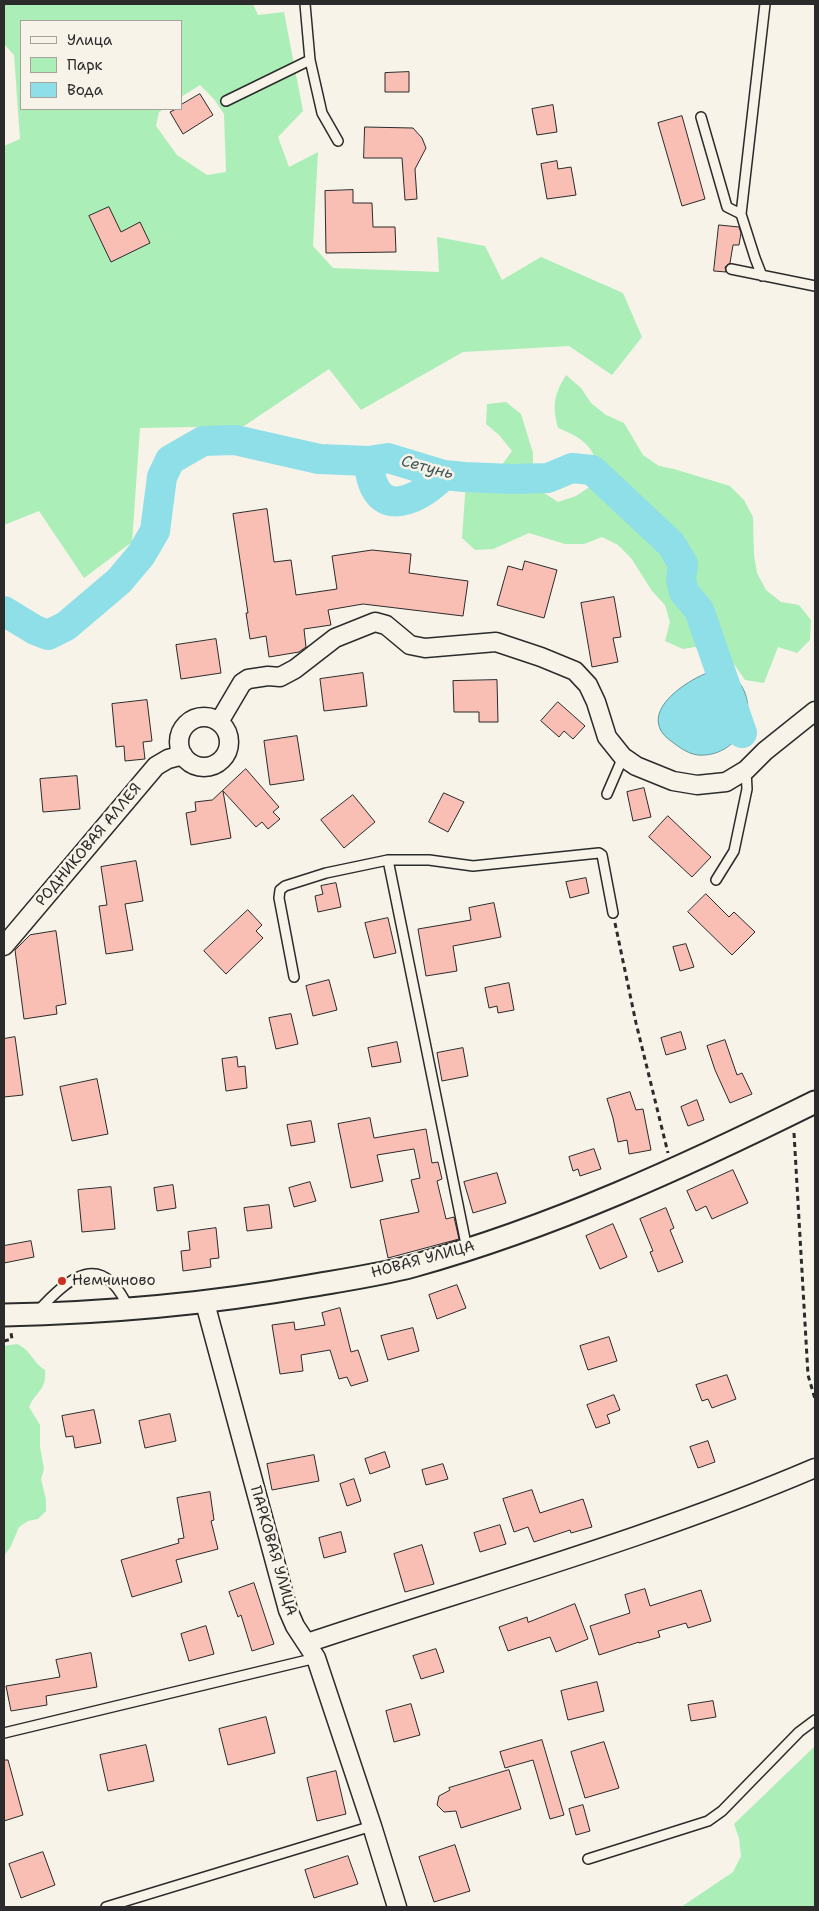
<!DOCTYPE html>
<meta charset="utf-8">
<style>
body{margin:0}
#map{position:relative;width:819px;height:1911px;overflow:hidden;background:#f7f3e8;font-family:"Shantell Sans",sans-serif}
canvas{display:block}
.frame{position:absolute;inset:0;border:5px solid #2b2b2b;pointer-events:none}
.legend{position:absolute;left:20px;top:20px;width:162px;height:90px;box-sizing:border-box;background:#f7f3e8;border:1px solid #a5a39c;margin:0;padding:6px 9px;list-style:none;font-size:15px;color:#2b2b2b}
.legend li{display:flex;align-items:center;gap:10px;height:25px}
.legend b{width:25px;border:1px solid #a5a39c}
</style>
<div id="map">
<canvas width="819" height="1911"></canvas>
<div class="frame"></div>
<ul class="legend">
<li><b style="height:6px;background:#f7f3e8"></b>Улица</li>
<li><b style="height:14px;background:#abeeb7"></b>Парк</li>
<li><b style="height:14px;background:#8edfe8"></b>Вода</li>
</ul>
</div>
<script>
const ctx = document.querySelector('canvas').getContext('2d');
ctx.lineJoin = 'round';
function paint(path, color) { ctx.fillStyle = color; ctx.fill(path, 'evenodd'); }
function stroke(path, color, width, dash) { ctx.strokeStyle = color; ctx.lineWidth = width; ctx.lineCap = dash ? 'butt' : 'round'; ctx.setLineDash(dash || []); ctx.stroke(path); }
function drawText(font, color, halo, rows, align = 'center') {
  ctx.font = font + ' "Shantell Sans",sans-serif'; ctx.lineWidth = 5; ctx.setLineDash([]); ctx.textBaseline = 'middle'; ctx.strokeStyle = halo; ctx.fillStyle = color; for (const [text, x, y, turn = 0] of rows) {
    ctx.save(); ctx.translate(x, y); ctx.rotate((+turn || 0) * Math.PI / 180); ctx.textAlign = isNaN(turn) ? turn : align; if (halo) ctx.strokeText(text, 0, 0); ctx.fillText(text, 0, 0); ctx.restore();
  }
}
const green = new Path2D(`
 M4,4H253L258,15L284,12L303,111L278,137L289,167L318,152L313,246L333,268L439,272L437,237L485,246L502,280L541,257L623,293L642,337L612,375L569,346L463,352L361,410L329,369L244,426L140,428L132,542L84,578L39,511L4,525V146L20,139L14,55L4,44ZM21,21H181V97L200,85L214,99L224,114L226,172L207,175L177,155L156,126L159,112L164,109H21Z
 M566,375L581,388L591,403L606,415L624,423L643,455L659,466L674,469L730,486L744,500L753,517L754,555L757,573L766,590L781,602L799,605L811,620L810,640L797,653L778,647L764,683L745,680L734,664L719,651L701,646L683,649L665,641L670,622L665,605L652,591L631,558L618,545L602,537L584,544H565L529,533L493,549L475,550L462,538L466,481L483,472L501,466L512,451L499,435L486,424L487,404L506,402L521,414L533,453V472L541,491L558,502L576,496L591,486C592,480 596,472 596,466C595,444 575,435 558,428C552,405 554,395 566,375Z
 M17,1344C32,1351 32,1362 45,1370C47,1390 36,1391 29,1407L40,1425V1447L44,1469L41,1479L46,1500V1511L38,1519L28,1521L19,1527L11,1546L4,1556V1346Z
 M815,1746V1907H681L733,1872L741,1856L739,1838L734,1824Z`);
const water = new Path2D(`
 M719,669C725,672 734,676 738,681C763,712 737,758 698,755C688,754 679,747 671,741C632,713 692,675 719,669Z`);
const river = new Path2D(`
 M369,461C372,519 413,506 444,475
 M4,611L35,630L48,635L66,626L119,581L141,555L155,531L162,477L170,460L203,441L235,440L319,459L369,461L388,458L444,475L464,477L512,479L548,478L572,468L592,470L671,544L683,564L681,580L684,592L699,610L742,733`);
const building = new Path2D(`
 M409,72V92H385V73Z
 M200,94L213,115L183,134L170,112L176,109H181V105Z
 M553,105L557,132L537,135L532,109Z
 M682,116L705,199L682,206L658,123Z
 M365,127L413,128L422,138L426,148L415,169L417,199L405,200L402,158H364Z
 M557,161L558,169L571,167L576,195L547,199L541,164Z
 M353,190V203H372L373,227H395L396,252L326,253L325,191Z
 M109,207L121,232L140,222L150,243L111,262L89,216Z
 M719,225L739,227L741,233L739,245H733L730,263L725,267L726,272L714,271Z
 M267,509L274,562L291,560L296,595L337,589L332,556L372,550L411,554L409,573L468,581L463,616L363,604L328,610L331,625L304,629L306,647L299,652L269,657L266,636L250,639L246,613H248L233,514Z
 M525,561L557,570L544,618L497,605L508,566L522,570Z
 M614,597L621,637L613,638L618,662L592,667L581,603Z
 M216,639L221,673L181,679L176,645Z
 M363,673L367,706L324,711L320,679Z
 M497,680L498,722H479V712H454L453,681Z
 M147,700L152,741L143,742L145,759L125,761L124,746L116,747L112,704Z
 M558,702L585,726L573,739L564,731L559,737L541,721Z
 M297,736L304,780L270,785L264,741Z
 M246,769L279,807L273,812L280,819L268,829L262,822L256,827L223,791L231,838L191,845L186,813L196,811L195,802L212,800Z
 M77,776L80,809L43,812L40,779Z
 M644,788L651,817L633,821L627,792Z
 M444,793L464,802L448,832L429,822Z
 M353,795L375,822L344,848L321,820Z
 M668,816L711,857L692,877L649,837Z
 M136,861L143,901L125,904L133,950L106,954L99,906L107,905L101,867Z
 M586,878L589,893L570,898L566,882Z
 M336,883L341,907L318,912L315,896L323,894L321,886Z
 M706,894L729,917L734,912L755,932L732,955L688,912Z
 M494,903L501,937L453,946L457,971L426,976L418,929L471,920L469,908Z
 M248,910L262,925L256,931L263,938L226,974L204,951Z
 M388,918L396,953L374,958L365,923Z
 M56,931L66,1004L56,1006L57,1014L24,1019L15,950L30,935Z
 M686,944L694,967L680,971L673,947Z
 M329,980L337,1010L313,1016L306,986Z
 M509,983L514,1010L498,1013L497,1006L489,1008L485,988Z
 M291,1014L298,1044L276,1049L269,1018Z
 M681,1032L686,1049L666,1055L661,1038Z
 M15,1037L23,1095L4,1097V1039Z
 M725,1040L737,1075L742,1073L752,1094L730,1103L715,1070L707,1046Z
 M397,1042L401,1062L372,1067L368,1048Z
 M463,1048L468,1076L442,1081L437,1053Z
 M237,1057L238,1067L245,1066L247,1088L226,1091L222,1059Z
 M97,1079L108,1134L72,1141L60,1087Z
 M630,1092L636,1110L643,1109L651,1150L629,1154L627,1140L618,1142L613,1118L607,1099Z
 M697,1100L704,1120L688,1126L681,1107Z
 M370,1118L374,1138L426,1129L432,1163L438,1162L442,1179L437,1181L446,1219L454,1217L459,1239L388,1258L380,1220L419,1212L411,1180L420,1178L414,1149L377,1155L383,1181L351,1188L338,1124Z
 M311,1121L315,1142L291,1146L287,1125Z
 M594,1149L601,1169L580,1176L578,1169L573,1171L569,1157Z
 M733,1170L748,1203L712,1219L706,1206L696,1211L687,1191Z
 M497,1173L506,1203L473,1213L464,1182Z
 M310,1182L316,1201L294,1207L289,1188Z
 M173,1185L176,1208L157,1211L154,1188Z
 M111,1187L115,1229L82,1232L78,1190Z
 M269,1205L272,1228L247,1231L244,1208Z
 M666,1208L674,1228L670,1230L683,1262L658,1272L650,1252L653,1251L640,1219Z
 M613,1224L627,1257L600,1269L586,1236Z
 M216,1228L219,1258L210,1259L211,1267L183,1271L181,1251L190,1250L188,1232Z
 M31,1241L34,1257L4,1263V1246Z
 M457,1285L466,1308L437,1319L429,1295Z
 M340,1308L351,1352L358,1350L368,1381L351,1386L347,1377L339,1379L330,1350L301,1355L303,1371L280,1374L272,1325L294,1322L295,1330L325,1325L322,1313Z
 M413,1328L419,1351L388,1360L381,1336Z
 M609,1337L617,1361L588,1370L580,1346Z
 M727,1375L736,1399L712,1408L708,1399L702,1401L696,1385Z
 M614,1395L620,1410L607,1415L610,1423L596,1428L587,1405Z
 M94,1410L101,1443L75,1448L73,1436L66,1437L62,1416Z
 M170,1414L176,1441L145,1448L139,1421Z
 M708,1441L715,1462L698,1468L690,1447Z
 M385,1452L390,1467L370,1474L365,1459Z
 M314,1455L319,1481L272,1490L267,1464Z
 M443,1464L448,1479L426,1485L422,1470Z
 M354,1479L361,1501L347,1506L340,1484Z
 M532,1490L540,1513L583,1499L592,1527L571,1533L570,1530L534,1542L528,1527L514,1532L503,1499Z
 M210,1492L214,1520L211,1521L218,1549L176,1560L182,1582L132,1597L121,1560L179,1543L178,1539L184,1538L177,1498Z
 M500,1525L506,1544L480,1552L474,1533Z
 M341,1532L346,1552L324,1558L319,1538Z
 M422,1545L434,1584L405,1592L394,1554Z
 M254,1583L274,1644L252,1651L241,1615L238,1617L229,1592Z
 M645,1589L650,1606L701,1590L711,1621L688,1628L686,1623L658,1631L660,1637L639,1643V1642L599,1655L590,1626L630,1613L625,1595Z
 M575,1604L588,1639L556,1652L550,1637L508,1651L499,1627L527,1617L528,1622Z
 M206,1626L214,1654L189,1661L181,1634Z
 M436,1649L444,1672L421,1679L413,1656Z
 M91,1653L97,1687L46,1696L47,1705L11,1711L6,1686L60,1677L56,1660Z
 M597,1682L604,1711L568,1720L561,1691Z
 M713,1701L716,1717L691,1721L688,1705Z
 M411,1704L420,1735L394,1742L386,1711Z
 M266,1717L275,1753L228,1765L219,1729Z
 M542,1740L564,1815L550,1819L533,1760L505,1768L500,1752Z
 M604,1742L619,1788L585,1798L571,1752Z
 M146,1745L154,1781L108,1791L100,1755Z
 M4,1760H8L23,1815L4,1821Z
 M509,1770L521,1809L461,1828L456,1811L444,1812L437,1805L439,1796L450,1790L449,1788Z
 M336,1771L346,1814L317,1821L307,1778Z
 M583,1805L590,1831L576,1835L569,1809Z
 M455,1845L470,1891L434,1902L419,1857Z
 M43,1852L55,1885L21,1898L9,1864Z
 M348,1856L358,1884L314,1898L305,1870Z`);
const path = new Path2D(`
 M615,923L636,1023L668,1153
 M794,1133L808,1375L815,1399
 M4,1341L12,1339L11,1333`);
const service = new Path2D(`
 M305,4L310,60L322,113L338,141
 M226,101L310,60
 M701,117L727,207L741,214
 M731,269L815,286
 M762,276L755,258L741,214L765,4
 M607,794L623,757
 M388,860L467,1249
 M716,880L734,851L747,789L746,770
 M294,977L279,898L280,890L285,886L326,873L388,860H429L473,866L599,853L602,855L613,913
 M37,1312C70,1276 102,1249 129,1309
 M4,1733L316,1658
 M588,1859L708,1821L722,1811L799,1732L815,1720
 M106,1907L372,1826`);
const minor = new Path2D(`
 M179 742a25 25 0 1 1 50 0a25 25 0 1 1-50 0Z
 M219,722L242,683L248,679L268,676L280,677L295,669L335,638L375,622L386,625L410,645L425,648L496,642L541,657L575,671L588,685L596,702L607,737L623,757L636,766L673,781L697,785L726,782L746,770L765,751L815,711
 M4,946L156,766L168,759L183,755
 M205,1303L288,1610L295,1626L316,1658L372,1826L397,1907
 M307,1643C477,1586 651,1538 815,1468`);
const tertiary = new Path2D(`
 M4,1315C106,1313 208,1304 309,1286C344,1280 379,1275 413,1266C553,1227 686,1166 815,1102`);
const markers = [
 [62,1281,5,"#c8321e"]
];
const streetNames = [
 ["РОДНИКОВАЯ АЛЛЕЯ",89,845,-50],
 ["НОВАЯ УЛИЦА",423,1260,-15],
 ["ПАРКОВАЯ УЛИЦА",273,1551,74]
];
const poiNames = [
 ["Немчиново",72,1281]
];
const waterNames = [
 ["Сетунь",427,468,15]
];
paint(green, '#abeeb7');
paint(water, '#8edfe8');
stroke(water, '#66979c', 1);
stroke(river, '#8edfe8', 30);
paint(building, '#f9beb4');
stroke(building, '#2b2b2b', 1);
stroke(service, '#2b2b2b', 12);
stroke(minor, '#2b2b2b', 21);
stroke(tertiary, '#2b2b2b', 25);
stroke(path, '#2b2b2b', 3, [5, 4]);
stroke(service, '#f7f3e8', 9);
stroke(minor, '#f7f3e8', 18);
stroke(tertiary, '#f7f3e8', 21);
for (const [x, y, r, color] of markers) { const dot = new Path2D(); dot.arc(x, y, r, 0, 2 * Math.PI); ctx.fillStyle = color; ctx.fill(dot); stroke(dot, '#f7f3e8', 2); }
drawText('15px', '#2b2b2b', '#f7f3e8', streetNames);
drawText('15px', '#2b2b2b', '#f7f3e8', poiNames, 'left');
drawText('italic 16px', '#44585a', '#f7f3e8', waterNames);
</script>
